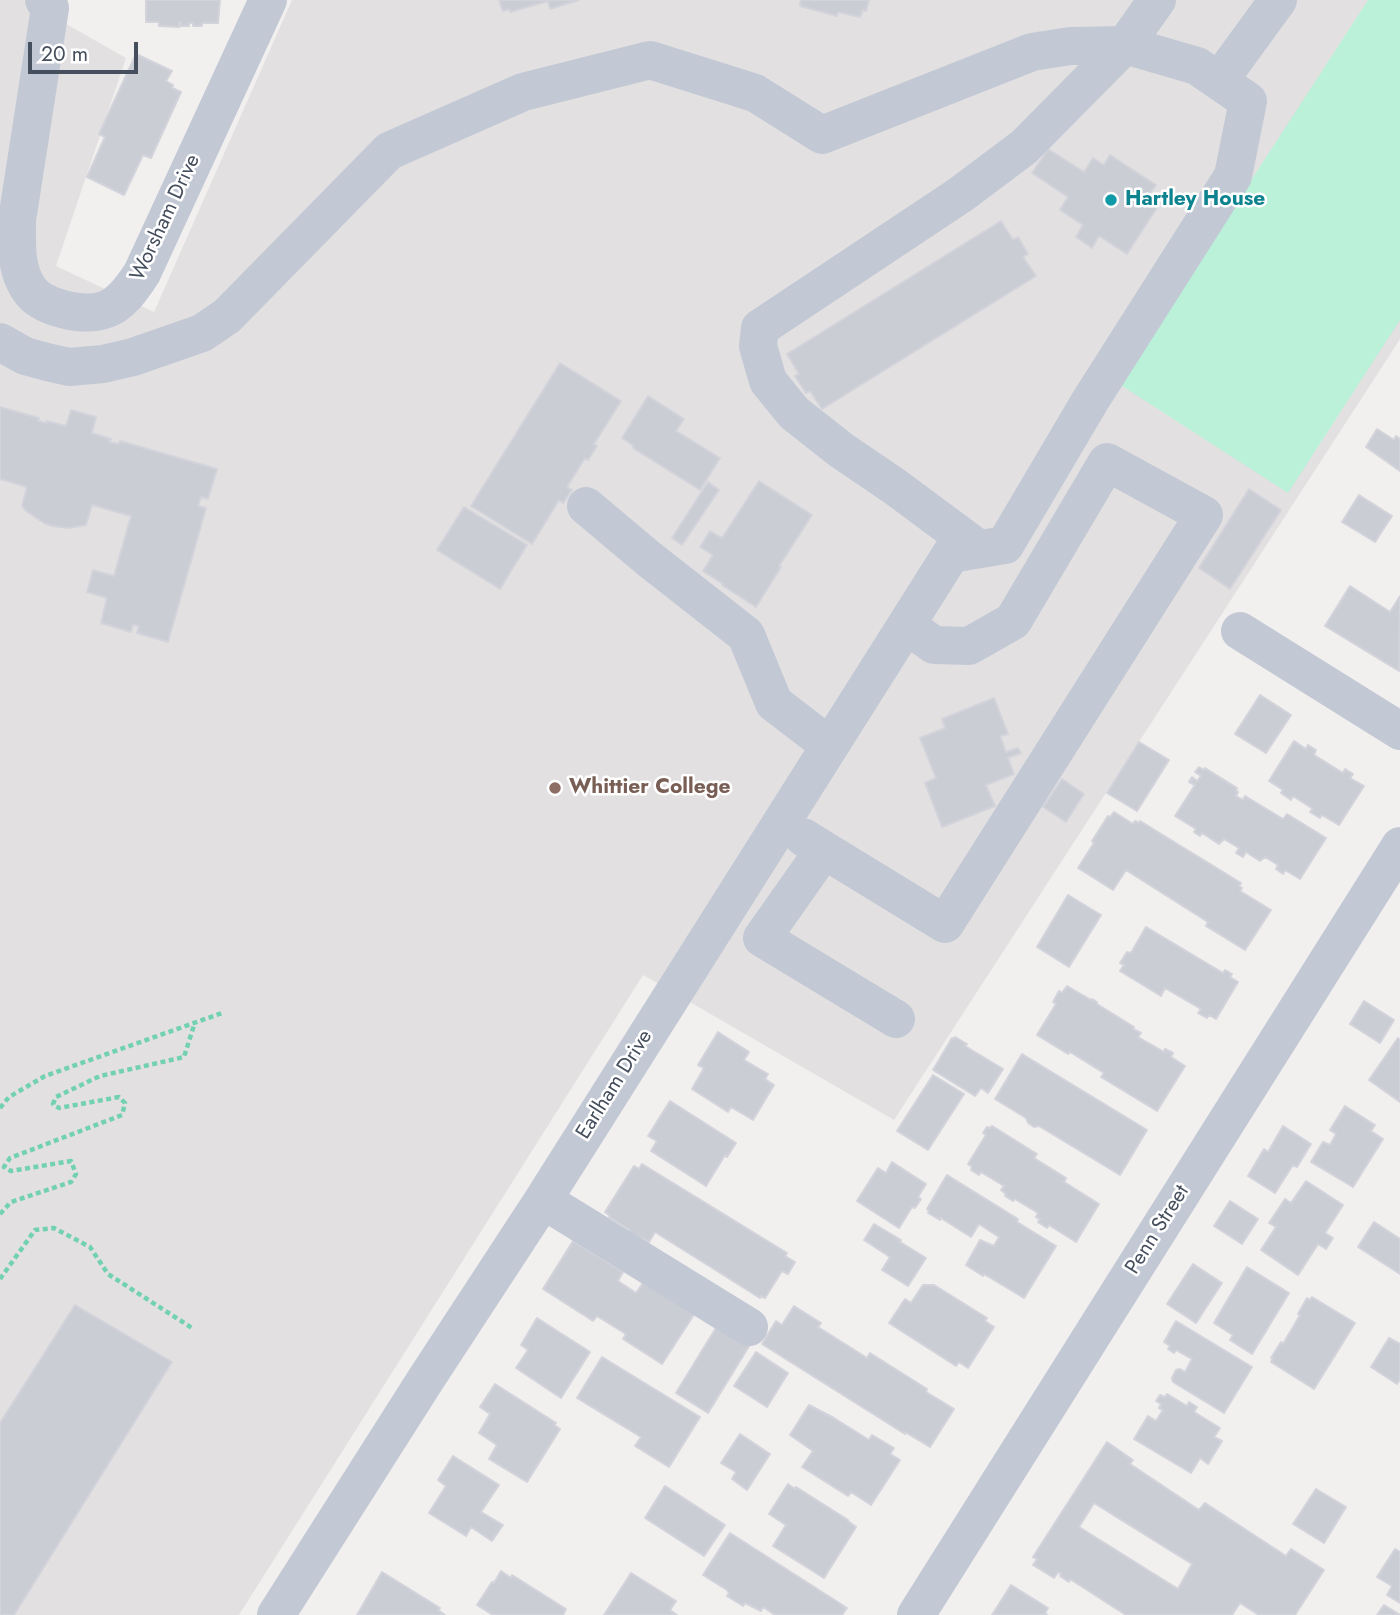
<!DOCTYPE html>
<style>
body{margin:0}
#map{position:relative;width:1400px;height:1615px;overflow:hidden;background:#f2efef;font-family:Jost,sans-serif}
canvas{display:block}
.scale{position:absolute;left:28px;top:42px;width:110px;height:32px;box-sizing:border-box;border:4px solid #464f5e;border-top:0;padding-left:9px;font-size:21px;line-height:24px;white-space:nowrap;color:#464f5e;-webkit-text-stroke:5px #fff;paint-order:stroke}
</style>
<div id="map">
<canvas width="1400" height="1615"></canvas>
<div class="scale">20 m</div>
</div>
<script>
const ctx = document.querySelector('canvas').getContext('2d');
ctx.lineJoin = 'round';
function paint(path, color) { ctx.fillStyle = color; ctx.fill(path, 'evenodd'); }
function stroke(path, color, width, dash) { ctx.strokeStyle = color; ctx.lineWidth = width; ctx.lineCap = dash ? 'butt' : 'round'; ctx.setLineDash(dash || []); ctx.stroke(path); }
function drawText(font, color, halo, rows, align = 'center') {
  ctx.font = font + ' Jost,sans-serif'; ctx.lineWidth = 5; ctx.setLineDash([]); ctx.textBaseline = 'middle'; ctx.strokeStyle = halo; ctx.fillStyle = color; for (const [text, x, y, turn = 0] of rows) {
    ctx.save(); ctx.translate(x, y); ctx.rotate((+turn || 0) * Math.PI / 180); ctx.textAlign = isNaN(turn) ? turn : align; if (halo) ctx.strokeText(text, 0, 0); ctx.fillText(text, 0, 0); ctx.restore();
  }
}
const education = new Path2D(`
 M0,0H24L126,58L56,266L154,312L292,0H1400V339L894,1120L643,975L239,1615H0Z`);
const green = new Path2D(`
 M1368,0H1400V320L1288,493L1119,384Z`);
const building = new Path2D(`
 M146,0H220L218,23H202V26H193V23H189V26H180L181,22H179V27L159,26V22H146Z
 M499,0H579L550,9L548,1L510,12L509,9L503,11Z
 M801,0H869L866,11L863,10L860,17L838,12L837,16L800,6Z
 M136,54L172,71L166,81L173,85L172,88L181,92L151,158L143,155L124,195L87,177L105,137L99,134Z
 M1048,149L1084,172L1093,158L1104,165L1110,155L1156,185L1149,195L1160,203L1127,254L1099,236L1092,248L1076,237L1083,225L1060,210L1068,197L1032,173Z
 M1001,221L1013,240L1018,237L1028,254L1023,257L1036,276L822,409L810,391L806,393L795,376L799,374L787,354Z
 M560,363L621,401L594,444L597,446L588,460L585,458L567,487L572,490L563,503L559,500L532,544L471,506Z
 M648,396L684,419L676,431L720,458L700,490L633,448L634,446L622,438Z
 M0,407L39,418L38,421L47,423V421L66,426L71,410L96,417L92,433L111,439L109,442L119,444L120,441L217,469L208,499L201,497L198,506L206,508L168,642L137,633L139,626L133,625L131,632L101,623L107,598L87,592L93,570L114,576L131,516L92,505L86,525L69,528L52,526L44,523L26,511L22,506L27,487L0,479Z
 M1377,429L1394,440L1396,436L1400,439V471L1366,447Z
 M759,481L812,515L779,566L781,567L756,607L722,585L723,584L703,571L713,555L700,547L710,531L722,538Z
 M708,482L719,490L682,545L672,538Z
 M1249,489L1281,510L1230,589L1199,568Z
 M1359,495L1392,516L1375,542L1342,522Z
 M464,507L527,545L500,589L437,550Z
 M1350,586L1390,612L1400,596L1399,671L1325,626Z
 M1260,695L1291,715L1266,753L1235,734Z
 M994,698L1008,734L1000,736L1006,752L1018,748L1021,753L1008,758L1014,774L986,785L995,806L942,827L925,783L936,778L920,738L945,728L942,719Z
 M1294,741L1306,749L1308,745L1316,750L1314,755L1343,773L1345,769L1353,774L1350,778L1364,786L1339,825L1322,815L1320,818L1310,812L1313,809L1293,796L1291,800L1281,793L1283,790L1269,781Z
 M1139,742L1169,760L1137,811L1107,793Z
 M1199,767L1204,770L1205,768L1237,788L1236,791L1238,792L1236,796L1243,800L1245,796L1283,819L1287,814L1326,838L1300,879L1285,870L1283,874L1276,869L1278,865L1265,857L1260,861L1246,852L1243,857L1236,853L1239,848L1224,839L1219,844L1202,833L1200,836L1194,832L1196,829L1175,816L1195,785L1189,782L1192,777L1197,781L1201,776L1195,772Z
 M1062,779L1084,794L1066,822L1043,807Z
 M1114,812L1133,824L1135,821L1139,823L1140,821L1241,883L1239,886L1242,888L1240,891L1271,910L1245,950L1206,926L1208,922L1126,870L1113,890L1078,868L1094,843L1092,841L1108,816L1110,817Z
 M1068,895L1101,915L1069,967L1037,947Z
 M1146,927L1223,973L1225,970L1232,974L1230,977L1238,982L1216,1019L1209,1015L1207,1018L1198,1013L1201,1009L1165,988L1161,996L1120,971L1124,965L1120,963L1127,952L1131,953Z
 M1067,986L1091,1000L1092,999L1097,1002V1004L1134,1027L1133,1029L1141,1033L1138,1037L1164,1052L1165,1049L1173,1053L1171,1057L1185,1066L1157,1111L1101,1077L1104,1073L1070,1052L1068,1054L1037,1035L1056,1004L1053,1002L1059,991L1062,993Z
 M1364,1001L1394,1020L1380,1043L1350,1024Z
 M718,1032L749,1052L744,1060L768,1074L765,1079L774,1085L753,1120L731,1107L728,1112L692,1089L704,1068L698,1065Z
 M955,1037L967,1044L965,1046L1003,1069L988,1093L981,1088L975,1096L933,1070L952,1038L954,1039Z
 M1398,1038L1400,1040V1102L1369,1080Z
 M1022,1054L1147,1130L1120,1175L1039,1126L1034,1127L1028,1123L1026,1118L995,1099Z
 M933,1075L964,1094L928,1150L897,1131Z
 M670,1101L736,1143L727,1157L725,1155L706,1186L651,1151L657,1141L648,1136Z
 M1345,1106L1375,1125L1371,1131L1383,1139L1353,1187L1311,1162L1323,1142L1330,1145L1336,1134L1330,1130Z
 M992,1126L1037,1154L1034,1158L1066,1178L1064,1182L1099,1204L1076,1242L1049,1225L1047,1228L1038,1222L1040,1219L1036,1217L1038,1213L1015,1199L1013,1201L1005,1196L1006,1194L1001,1190L1004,1186L981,1172L979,1175L971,1170L972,1167L968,1164L986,1135L983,1133L987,1127L990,1128Z
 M1283,1126L1311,1144L1297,1167L1293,1165L1275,1193L1248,1176L1264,1149L1268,1152Z
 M892,1162L926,1184L918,1197L921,1199L915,1208L912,1207L899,1228L857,1201L878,1168L886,1173Z
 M642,1164L787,1253L785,1256L795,1262L788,1274L782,1271L765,1298L761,1296L760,1298L655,1232L649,1242L642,1238L641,1239L629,1232L630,1230L609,1217L610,1216L605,1212L634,1166L639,1169Z
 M947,1175L1018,1219L1017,1222L1056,1246L1024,1298L984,1274L983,1276L966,1265L980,1240L994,1246L999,1237L979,1224L971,1237L941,1218L940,1220L928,1213L929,1211L927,1209Z
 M1306,1181L1343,1205L1325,1233L1333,1238L1326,1249L1318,1244L1298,1275L1261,1250L1276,1227L1269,1223L1285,1199L1291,1203Z
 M1230,1201L1258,1219L1242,1244L1214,1226Z
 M1374,1222L1400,1239V1274L1358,1247Z
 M874,1224L901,1240L900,1242L926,1258L908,1286L882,1270L890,1257L864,1240Z
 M573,1241L623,1272L618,1281L636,1293L643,1283L695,1313L662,1364L623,1339L626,1334L597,1316L593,1321L543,1289Z
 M1193,1264L1222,1283L1196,1323L1167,1304Z
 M1247,1267L1289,1293L1252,1354L1230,1340L1233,1335L1214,1323Z
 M923,1285H934L987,1318L985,1321L994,1327L968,1368L959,1362L956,1366L889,1323L905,1299L911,1303Z
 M1312,1297L1355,1323L1314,1389L1271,1362L1273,1359L1271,1358L1281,1342L1283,1344L1300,1315L1298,1314L1307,1298L1310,1300Z
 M75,1305L172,1362L14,1615H0V1423Z
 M794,1306L821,1323L818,1327L867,1358L870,1353L927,1389L926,1392L954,1409L930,1447L905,1432V1434L762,1344L776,1321L782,1325Z
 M537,1318L590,1352L561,1398L516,1368L528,1350L521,1345Z
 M1176,1321L1252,1367L1224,1413L1173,1382L1172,1378L1176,1370L1180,1369L1185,1372L1192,1359L1176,1350L1174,1353L1168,1349L1170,1346L1164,1342Z
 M719,1323L751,1343L708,1413L676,1393Z
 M1389,1338L1400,1344V1379L1397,1384L1371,1367Z
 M756,1352L788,1373L767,1407L734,1386Z
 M602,1357L700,1417L669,1467L635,1446L641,1437L577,1398Z
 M495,1384L556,1423L554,1425L560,1429L527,1482L489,1459L497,1445L479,1433L490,1414L480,1407Z
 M1167,1394L1187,1406L1189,1402L1197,1407L1194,1412L1220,1428L1214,1437L1222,1441L1208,1464L1200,1458L1191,1473L1134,1439L1148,1416L1156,1421L1163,1410L1159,1408L1161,1404L1156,1401L1160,1395L1165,1397Z
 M809,1405L834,1418L869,1440L872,1435L894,1448L890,1454L900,1460L871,1505L851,1492L848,1496L802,1467L813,1451L790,1435Z
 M740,1434L770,1454L747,1490L732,1479L736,1472L721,1463Z
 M1107,1442L1133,1460L1130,1464L1199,1510L1205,1503L1286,1556L1291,1549L1324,1570L1295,1615H1259L1240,1603L1232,1615H1126L1070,1579L1069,1582L1060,1576L1061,1574L1058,1572L1054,1578L1033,1565L1037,1559L1033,1557ZM1094,1503L1192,1564L1178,1589L1079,1527Z
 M453,1456L499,1485L481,1512L503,1525L492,1541L471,1527L466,1536L429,1513L446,1486L438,1480Z
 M788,1484L795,1489L796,1487L848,1520V1521L856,1527L824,1578L773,1546L786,1525L769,1514Z
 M665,1486L725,1525L704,1556L645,1518Z
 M1316,1489L1346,1507L1324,1543L1293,1524Z
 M730,1533L847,1608L842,1615H775L763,1607L761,1611L745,1603L743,1606L727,1596L729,1593L727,1590L703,1575Z
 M1395,1549L1400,1552V1603L1387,1595L1392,1586L1377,1577Z
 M501,1571L511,1578L512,1575L566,1609L563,1615H493L477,1605L492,1582L494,1583Z
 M382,1572L440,1608L438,1610L445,1615H357Z
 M631,1573L676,1601L670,1610L677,1615H604Z
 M1011,1585L1048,1608L1045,1613L1047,1615H992Z
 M1384,1605L1400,1615H1377Z`);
const path = new Path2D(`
 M0,1108L9,1097L45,1076L222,1013
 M0,1214L11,1202L71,1182L76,1174L71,1161L11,1171L4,1167L10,1158L122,1115L125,1103L119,1097L59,1108L53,1104L56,1097L100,1076L184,1057L195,1022
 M0,1279L35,1230L54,1228L90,1247L108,1274L192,1328`);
const minor = new Path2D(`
 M44,0L50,8L17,220C17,244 15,269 29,289C41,308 83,317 104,310C121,305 133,287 142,273L268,0
 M1219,81L1278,0
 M0,342L25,356L47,362L69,367L103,364L133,357L202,333L227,316L389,151L523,92L650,60L755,93L822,135L1032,52L1070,46L1125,45L1197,66L1248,101L1233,176L1090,401L1005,545L951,554L543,1200L426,1379L276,1615
 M586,506L649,559L746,635L774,703L830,746
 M979,549L894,486L841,450L794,413L768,381L758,346L760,328L960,195L1024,147L1125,45L1157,0
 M1240,631L1400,731
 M803,837L824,850L762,938L896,1019
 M824,850L945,924L1204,515L1107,462L1013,621L969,646L934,645L906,625
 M543,1200L749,1327
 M916,1615L1400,846`);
const markers = [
 [1111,200,7,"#0f9aa8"],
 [555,788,7,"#8d6e63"]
];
const cultureNames = [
 ["Hartley House",1125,200]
];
const streetNames = [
 ["Worsham Drive",166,218,-65],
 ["Earlham Drive",615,1085,-58],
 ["Penn Street",1158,1230,-58]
];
const educationNames = [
 ["Whittier College",569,788]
];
paint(education, '#e3e0e1');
paint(green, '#bbf1d9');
paint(building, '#cbcdd5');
stroke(building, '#d3d4db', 2);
stroke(path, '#71d1b2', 4.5, [5, 3.5]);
stroke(minor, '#c2c9d5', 38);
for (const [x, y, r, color] of markers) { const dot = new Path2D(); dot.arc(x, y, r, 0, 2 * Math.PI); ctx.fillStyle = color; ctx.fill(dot); stroke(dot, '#fff', 2.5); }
drawText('bold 21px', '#0d838f', '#fff', cultureNames, 'left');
drawText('21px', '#464f5e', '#fff', streetNames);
drawText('bold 21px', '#785e54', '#fff', educationNames, 'left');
</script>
